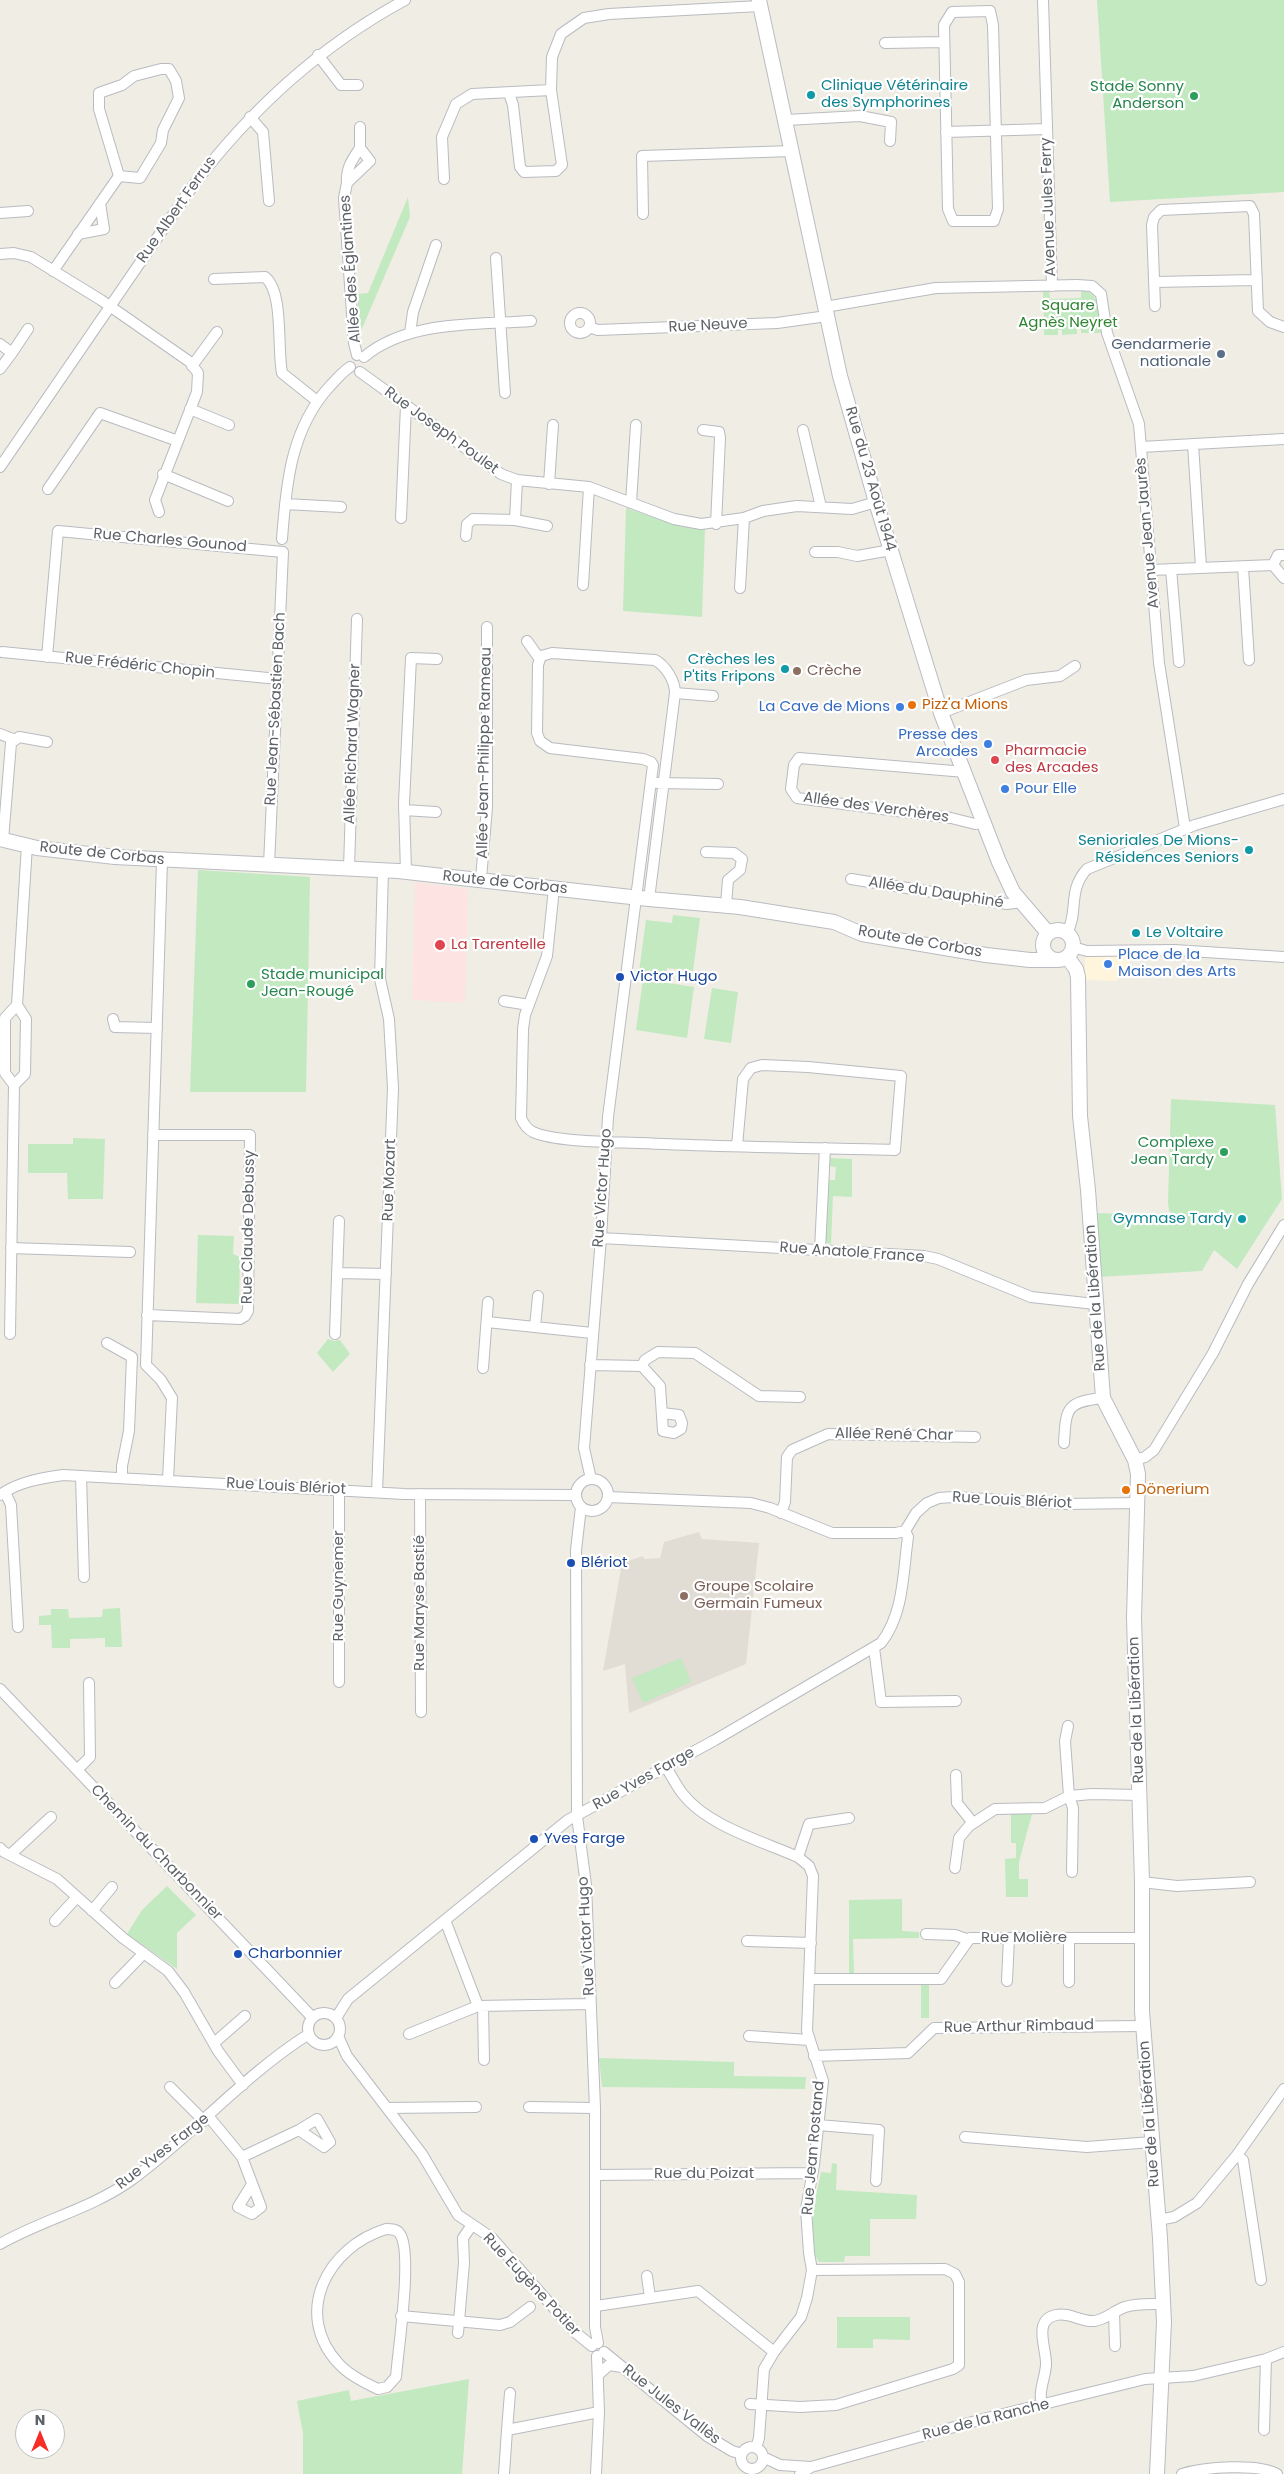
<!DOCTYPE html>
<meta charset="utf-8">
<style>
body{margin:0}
#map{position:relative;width:1284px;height:2474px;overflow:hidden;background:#f0ede5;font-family:Poppins,sans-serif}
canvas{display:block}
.north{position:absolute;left:15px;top:2409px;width:50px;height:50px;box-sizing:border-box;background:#fff;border:1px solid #bec0c2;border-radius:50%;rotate:0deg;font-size:14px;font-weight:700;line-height:20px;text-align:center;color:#5d6267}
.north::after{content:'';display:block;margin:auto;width:18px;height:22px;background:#f62e26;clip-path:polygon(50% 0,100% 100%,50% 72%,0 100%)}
</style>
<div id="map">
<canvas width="1284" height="2474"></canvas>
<div class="north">N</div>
</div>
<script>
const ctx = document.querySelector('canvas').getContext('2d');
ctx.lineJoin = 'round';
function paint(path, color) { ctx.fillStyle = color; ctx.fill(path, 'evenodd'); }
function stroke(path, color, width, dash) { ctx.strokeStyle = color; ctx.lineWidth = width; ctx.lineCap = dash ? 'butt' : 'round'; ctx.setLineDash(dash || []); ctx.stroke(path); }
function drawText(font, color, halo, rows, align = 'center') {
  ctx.font = font + ' Poppins,sans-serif'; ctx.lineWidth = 4.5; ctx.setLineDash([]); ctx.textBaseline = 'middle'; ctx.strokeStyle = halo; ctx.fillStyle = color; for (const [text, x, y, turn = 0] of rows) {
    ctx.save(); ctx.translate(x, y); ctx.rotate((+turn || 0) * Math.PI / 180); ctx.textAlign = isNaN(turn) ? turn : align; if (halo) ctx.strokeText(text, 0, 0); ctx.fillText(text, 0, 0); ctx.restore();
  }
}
const commercial = new Path2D(`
 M1085,955H1130V973L1117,974V981L1085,980Z`);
const education = new Path2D(`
 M699,1532L702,1539L759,1543L746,1664L629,1713L625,1664L603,1671L622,1563L643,1556L644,1559L660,1558L664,1542Z`);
const medical = new Path2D(`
 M415,882L468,889L465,1003L412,1000Z`);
const green = new Path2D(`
 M1097,0H1284V192L1110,202Z
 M408,197L410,217L361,331L357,294L368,293Z
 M1081,289C1102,294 1099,314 1102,333H1081V329H1077V334L1062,335V330H1058V335H1044V327H1049V324L1044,325L1043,290H1049L1050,299L1081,298Z
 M626,508L679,526L705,529L702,617L623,611Z
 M198,870L310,877L306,1092H190Z
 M673,915L700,918L693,971L667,968L666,975L639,972L646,920L672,923Z
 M643,979L694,987L687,1038L636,1030Z
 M712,988L738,992L731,1043L704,1039Z
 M1171,1099L1275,1105L1282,1199L1237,1269L1214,1250L1202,1271L1098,1277L1095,1213L1176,1216L1169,1211L1168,1203Z
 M73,1138L105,1139L103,1199H68L67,1173H28V1144H73Z
 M829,1158L852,1159V1197L833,1196L831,1244L827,1243L823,1236L827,1180H835L836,1167L828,1166Z
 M198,1235L234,1236L233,1254L240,1257L239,1304L196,1303Z
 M328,1339L334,1341L340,1340L350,1354L333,1372L317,1353Z
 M120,1608L122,1647H105V1638L70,1639V1648H52L51,1625H39V1616L51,1615V1609H68L69,1618L102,1617L103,1609Z
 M681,1658L691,1682L643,1703L632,1678Z
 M1011,1814H1032L1019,1862V1879H1028V1897H1006L1005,1859L1016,1858V1843H1011Z
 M167,1886L196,1915L177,1933V1969L127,1934L142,1910Z
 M902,1899V1931L919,1932V1938L853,1939L854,1973H849V1900Z
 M921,1985H929V2018H921Z
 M599,2058L734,2062V2076L806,2077L805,2089L602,2087Z
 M832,2163L837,2164L836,2190L917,2195L916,2219H870V2256H845L844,2262H819C804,2242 816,2196 821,2172L831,2173Z
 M837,2317H910V2340L873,2339V2348H837Z
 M469,2379L462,2474H303V2434L297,2401L349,2390L351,2401Z`);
const street = new Path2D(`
 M1043,0L1052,286
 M990,11L993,25L998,209L994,221H953L948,209L944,25L952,12Z
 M885,43L944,42
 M318,55L341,85H358
 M161,69H169L176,81L179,98L163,130L161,143L140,178L119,176L99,109V93L122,85L134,76Z
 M509,93L513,105L520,167L524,172L556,171L562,165L551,90
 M250,117L263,132L269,201
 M786,120L860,116L891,122L890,141
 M946,132L1047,129
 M444,179L442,137L456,104L472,94L551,90L552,57L561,34L584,18L609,14L760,6
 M347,183C346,168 352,160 360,148
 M0,213L28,211
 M643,214L642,156L792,151
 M78,234L104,229L100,203
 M0,254L14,253L31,257L101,300L190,362L198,373L197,392L155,500L159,512
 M496,258L505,393
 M53,271L119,176
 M214,279L265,277C284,292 277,348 282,373L317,401
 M1154,282L1257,280
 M1155,306L1152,225L1154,217L1161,210L1250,206L1254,214L1258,311L1270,322L1284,327
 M825,307L936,288L1077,285L1092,286L1101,294L1107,333L1139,424L1159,663L1185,828
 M570 323a10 10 0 1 1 20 0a10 10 0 1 1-20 0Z
 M589,327L598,330L777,323L827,316
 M410,333L413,312L436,245
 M0,344L12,353L0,369
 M12,353L28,329
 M357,355L354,343L344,198L347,183L370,161L360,148V127
 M364,357C408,320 477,325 531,321
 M192,366L217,332
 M360,372L501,474L517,480L589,487L674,519L701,524L744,518L763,511L797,506L852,509L876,502
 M190,409L229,425
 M703,430L719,432L720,438L716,524
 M803,430L821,507
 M1193,444L1201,567
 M1141,447L1284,439
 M0,467L192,187C250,110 320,46 405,0
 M163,474L228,501
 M549,484L553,425
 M48,489L100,413L178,441
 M631,503L636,425
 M285,504L341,507
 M401,518L406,406
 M515,520L517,480
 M466,536L467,524L473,519L515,520L547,526
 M282,539C286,484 291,428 330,386C336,380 342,372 350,367
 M815,552H838L857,556L891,550
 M1273,565L1278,555H1284
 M1243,567L1249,660
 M1171,569L1179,662
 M1151,570L1273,565L1284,578
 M583,585L589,487
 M740,588L744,518
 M527,641L539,658
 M2,652L278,679
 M47,657L58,531L283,552L269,865
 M675,693L713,696
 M941,713L1026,680L1060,676L1075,666
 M0,734L13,739
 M965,772L799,758L794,765L791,789L797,798L951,818L975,824L984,822
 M657,783L718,784
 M404,810L436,812
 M3,840L11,743L19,737L47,742
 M706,852L734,853L742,859L740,870L728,880L726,905
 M162,861L146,1365L161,1380L172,1398L168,1480
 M349,868L357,619
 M406,872L404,803L411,658L437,659
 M481,879L487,807V627
 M851,879L1007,904L1021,902
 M1067,933C1079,911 1067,891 1087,869L1195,825L1284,799
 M1073,947L1087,951L1174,950L1284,957
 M504,1001L529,1005
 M113,1019L115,1027L157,1028
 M523,1029L525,1015L547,956L554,888
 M523,1031L521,1118C524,1125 527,1129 533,1132C555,1142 614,1142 639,1143C724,1147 810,1148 895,1150L901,1076L808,1067L762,1065L751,1068L743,1079L737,1146
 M14,1085L25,1074L26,1019L17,1005
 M601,1238L924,1256L938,1259L1031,1297L1095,1304
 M11,1248L130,1252
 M820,1250L825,1148
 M337,1273L386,1274
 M147,1315L240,1319L245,1316L248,1311L250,1135H153
 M487,1322L592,1333
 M535,1327L538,1296
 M10,1334L14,1085L5,1073V1018L17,1005L27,845
 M335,1334L339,1221
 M107,1343L132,1357L129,1431L122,1466V1478
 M590,1365L642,1366
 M483,1368L488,1302
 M662,1413L679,1415L682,1423L681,1429L674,1433L663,1431L660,1386L642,1366L645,1360L658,1352L695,1353L759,1396L800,1397
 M1064,1443C1066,1408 1066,1402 1103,1398
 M1135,1460L1145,1457L1154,1450L1213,1353L1248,1284L1284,1225
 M81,1476L84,1577
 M591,1479L584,1448L601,1238L608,1117L653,765L651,762L643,759L550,748L540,741L537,733L538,665L541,656L552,653L655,660C666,666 675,681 675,693L649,899
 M576 1495a16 16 0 1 1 32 0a16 16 0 1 1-32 0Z
 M339,1490V1682
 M5,1492L11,1505L18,1627
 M377,1492L393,1088L389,1019L380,979L383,870
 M420,1494L421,1712
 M0,1495C18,1482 41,1478 63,1475L404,1494L575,1495
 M608,1497L751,1503L770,1508L832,1533H896L905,1531L916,1513L927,1503L939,1498L953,1497L1065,1504L1138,1503
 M581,1507L576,1550L577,1816L586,1885L595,2108V2327L598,2343
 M781,1513L785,1502L787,1457L792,1450L828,1434L975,1437
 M874,1648L881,1702L956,1701
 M0,1689L312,2017
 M1068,1726L1065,1741L1069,1796L1073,1808L1072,1872
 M666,1767C671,1775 676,1785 682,1793C707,1826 762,1841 798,1857L809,1866L813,1876L807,2031L823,2081L814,2165L806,2209L809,2253L812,2270L807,2298L801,2317L774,2352L764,2369L759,2438L756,2448
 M77,1770L90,1757L89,1683
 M956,1775L957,1803L973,1823
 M0,1848L4,1852L57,1879L123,1938L168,1971L184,1992L218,2051L243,2085
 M10,1855L51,1817
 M798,1857L809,1824L849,1818
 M955,1868L959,1838L969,1826L995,1809L1045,1808L1069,1796L1092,1794L1139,1795
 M1142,1882L1177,1886L1250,1882
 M92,1911L112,1887
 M445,1920L478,2006L590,2004
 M55,1921L77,1897
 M926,1934L955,1935L969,1940
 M1069,1938V1982
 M747,1941L811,1943
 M809,1979H941L970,1938H1141
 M1007,1981L1009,1938
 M115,1983L144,1953
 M483,2006L484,2060
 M308 2029a16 16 0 1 1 32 0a16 16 0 1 1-32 0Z
 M336,2018L348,1999L568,1820L715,1740L881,1643C904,1614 903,1572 908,1537L905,1531
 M409,2034L478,2006
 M338,2036L347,2056L422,2154L458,2215L492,2238L576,2333L592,2346
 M749,2036L809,2040
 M214,2043L245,2016
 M814,2056L908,2053L934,2028L1144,2026
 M170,2087L204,2121
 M529,2107L595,2108
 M387,2108L476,2107
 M209,2117L242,2157L299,2130L324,2147L330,2142L317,2119L299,2130
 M818,2125L879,2130L876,2181
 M965,2137L1087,2147L1152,2142
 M1237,2155L1243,2160L1261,2280
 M242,2157L261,2207L252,2214L238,2207L251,2186
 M596,2175L812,2173
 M1158,2220L1174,2217L1197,2203L1237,2155L1284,2089
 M386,2229C391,2229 397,2229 400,2234C413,2253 398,2350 396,2377L387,2387L378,2389C365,2383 349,2375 339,2364C292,2314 327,2247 386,2229Z
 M0,2244C42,2220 90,2209 130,2181C191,2137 245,2074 309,2034
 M647,2276L650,2298
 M596,2306L698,2291L774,2352
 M1114,2312L1115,2346
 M401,2316L500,2325L510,2322L530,2307
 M458,2333L464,2263L463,2238L472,2225
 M604,2352L707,2436L732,2451L742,2454
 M598,2375L609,2365L622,2367
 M750,2404L800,2407L836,2405L953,2369L959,2365V2282L955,2274L945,2269L812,2270
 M1042,2405C1038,2391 1045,2379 1046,2365C1047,2349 1032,2320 1056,2315C1070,2312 1080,2322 1094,2321C1105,2320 1114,2311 1125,2307C1137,2303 1150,2304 1163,2304
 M507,2430L510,2393
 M1264,2430L1266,2359
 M741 2458a11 11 0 1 1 22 0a11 11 0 1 1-22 0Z
 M763,2457L780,2465L811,2467
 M504,2474L507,2430L599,2412
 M596,2474L599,2412L597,2356
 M800,2474L811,2467L983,2419L1145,2379L1193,2376L1266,2359L1284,2352
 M1182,2474C1204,2467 1258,2463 1277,2474`);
const secondary = new Path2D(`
 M759,0L840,376L876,502L941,713L999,862L1013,892L1048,933
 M0,839L37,848L115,857L398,871L649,899L740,907L834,922L862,934L986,955L1030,960H1055
 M1043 945a15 15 0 1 1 30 0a15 15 0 1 1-30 0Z
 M1067,957L1076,969L1078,977L1080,1116L1088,1190L1103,1398L1135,1460L1138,1474L1134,1618L1142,1882V2011L1160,2238L1164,2322L1157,2474`);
const markers = [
 [811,95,5,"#0f9aa8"],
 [1194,96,5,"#2e9e5b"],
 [1221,354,5,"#5c6f8a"],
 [785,669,5,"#0f9aa8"],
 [797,671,5,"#8d6e63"],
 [912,705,5,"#e8710a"],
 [900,707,5,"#3f7fe0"],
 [988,744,5,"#3f7fe0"],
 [995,760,5,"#e0444e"],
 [1005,789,5,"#3f7fe0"],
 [1249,850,5,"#0f9aa8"],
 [1136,933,5,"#0f9aa8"],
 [440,945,6,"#e0444e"],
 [1108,964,5,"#3f7fe0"],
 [620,977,5,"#1a4fb4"],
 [251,984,5,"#2e9e5b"],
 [1224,1152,5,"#2e9e5b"],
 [1242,1219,5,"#0f9aa8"],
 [1126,1490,5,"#e8710a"],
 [571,1563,5,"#1a4fb4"],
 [684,1596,5,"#8d6e63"],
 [534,1839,5,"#1a4fb4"],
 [238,1954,5,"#1a4fb4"]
];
const cultureNames = [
 ["Clinique Vétérinaire",821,86,"left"],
 ["des Symphorines",821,103,"left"],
 ["Crèches les",775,660],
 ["P'tits Fripons",775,677],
 ["Senioriales De Mions-",1239,841],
 ["Résidences Seniors",1239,858],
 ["Le Voltaire",1146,933,"left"],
 ["Gymnase Tardy",1232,1219]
];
const leisureNames = [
 ["Stade Sonny",1184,87],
 ["Anderson",1184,104],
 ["Stade municipal",261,975,"left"],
 ["Jean-Rougé",261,992,"left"],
 ["Complexe",1214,1143],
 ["Jean Tardy",1214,1160]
];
const streetNames = [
 ["Avenue Jules Ferry",1049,207,-92],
 ["Rue Albert Ferrus",177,210,-55],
 ["Allée des Églantines",351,269,-94],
 ["Rue Neuve",708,326,-3],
 ["Rue Joseph Poulet",441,431,36],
 ["Rue du 23 Août 1944",870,479,74],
 ["Avenue Jean Jaurès",1148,533,-95],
 ["Rue Charles Gounod",170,541,5],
 ["Rue Frédéric Chopin",140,666,6],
 ["Rue Jean-Sébastien Bach",276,709,-87],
 ["Allée Richard Wagner",353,744,-88],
 ["Allée Jean-Philippe Rameau",485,753,-89],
 ["Allée des Verchères",876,808,8],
 ["Route de Corbas",102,854,6],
 ["Route de Corbas",505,883,6],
 ["Allée du Dauphiné",936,893,9],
 ["Route de Corbas",920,942,10],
 ["Rue Mozart",390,1180,-88],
 ["Rue Victor Hugo",603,1188,-86],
 ["Rue Claude Debussy",249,1227,-89],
 ["Rue Anatole France",852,1253,4],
 ["Rue de la Libération",1096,1298,-94],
 ["Allée René Char",894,1435,1],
 ["Rue Louis Blériot",286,1487,3],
 ["Rue Louis Blériot",1012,1501,3],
 ["Rue Guynemer",339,1586,-90],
 ["Rue Maryse Bastié",420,1603,-90],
 ["Rue de la Libération",1137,1710,-92],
 ["Rue Yves Farge",644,1779,-29],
 ["Chemin du Charbonnier",156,1853,46],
 ["Rue Victor Hugo",587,1936,-93],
 ["Rue Molière",1024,1938],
 ["Rue Arthur Rimbaud",1019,2027,-1],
 ["Rue de la Libération",1150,2114,-94],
 ["Rue Jean Rostand",814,2148,-85],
 ["Rue Yves Farge",163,2152,-38],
 ["Rue du Poizat",704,2174],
 ["Rue Eugène Potier",531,2285,47],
 ["Rue Jules Vallès",671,2405,38],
 ["Rue de la Ranche",986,2420,-14]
];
const parkNames = [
 ["Square",1068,306],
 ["Agnès Neyret",1068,323]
];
const serviceNames = [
 ["Gendarmerie",1211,345],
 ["nationale",1211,362]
];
const educationNames = [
 ["Crèche",807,671],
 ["Groupe Scolaire",694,1587],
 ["Germain Fumeux",694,1604]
];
const foodNames = [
 ["Pizz'a Mions",922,705],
 ["Dönerium",1136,1490]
];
const shopNames = [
 ["La Cave de Mions",890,707],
 ["Presse des",978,735],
 ["Arcades",978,752],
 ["Pour Elle",1015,789,"left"],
 ["Place de la",1118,955,"left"],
 ["Maison des Arts",1118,972,"left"]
];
const healthNames = [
 ["Pharmacie",1005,751],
 ["des Arcades",1005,768],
 ["La Tarentelle",451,945]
];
const transitNames = [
 ["Victor Hugo",630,977],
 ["Blériot",581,1563],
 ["Yves Farge",544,1839],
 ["Charbonnier",248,1954]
];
paint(commercial, '#fff5dc');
paint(education, '#e1dcd4');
paint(medical, '#fde3e1');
paint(green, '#c2e9c0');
stroke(street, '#b8bbc0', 12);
stroke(secondary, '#b9bcc2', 16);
stroke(street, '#fff', 10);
stroke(secondary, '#fff', 14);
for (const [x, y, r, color] of markers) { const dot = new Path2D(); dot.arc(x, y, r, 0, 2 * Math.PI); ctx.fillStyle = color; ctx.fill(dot); stroke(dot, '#fff', 2); }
drawText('15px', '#0d838f', '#fff', cultureNames, 'right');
drawText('15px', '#27864d', '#fff', leisureNames, 'right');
drawText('15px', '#5d6267', '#fff', streetNames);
drawText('15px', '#2e842f', '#fff', parkNames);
drawText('15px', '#4e5e75', '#fff', serviceNames, 'right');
drawText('15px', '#785e54', '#fff', educationNames, 'left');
drawText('15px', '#c56008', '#fff', foodNames, 'left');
drawText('15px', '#366cbe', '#fff', shopNames, 'right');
drawText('15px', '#be3a42', '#fff', healthNames, 'left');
drawText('15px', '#164399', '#fff', transitNames, 'left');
</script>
